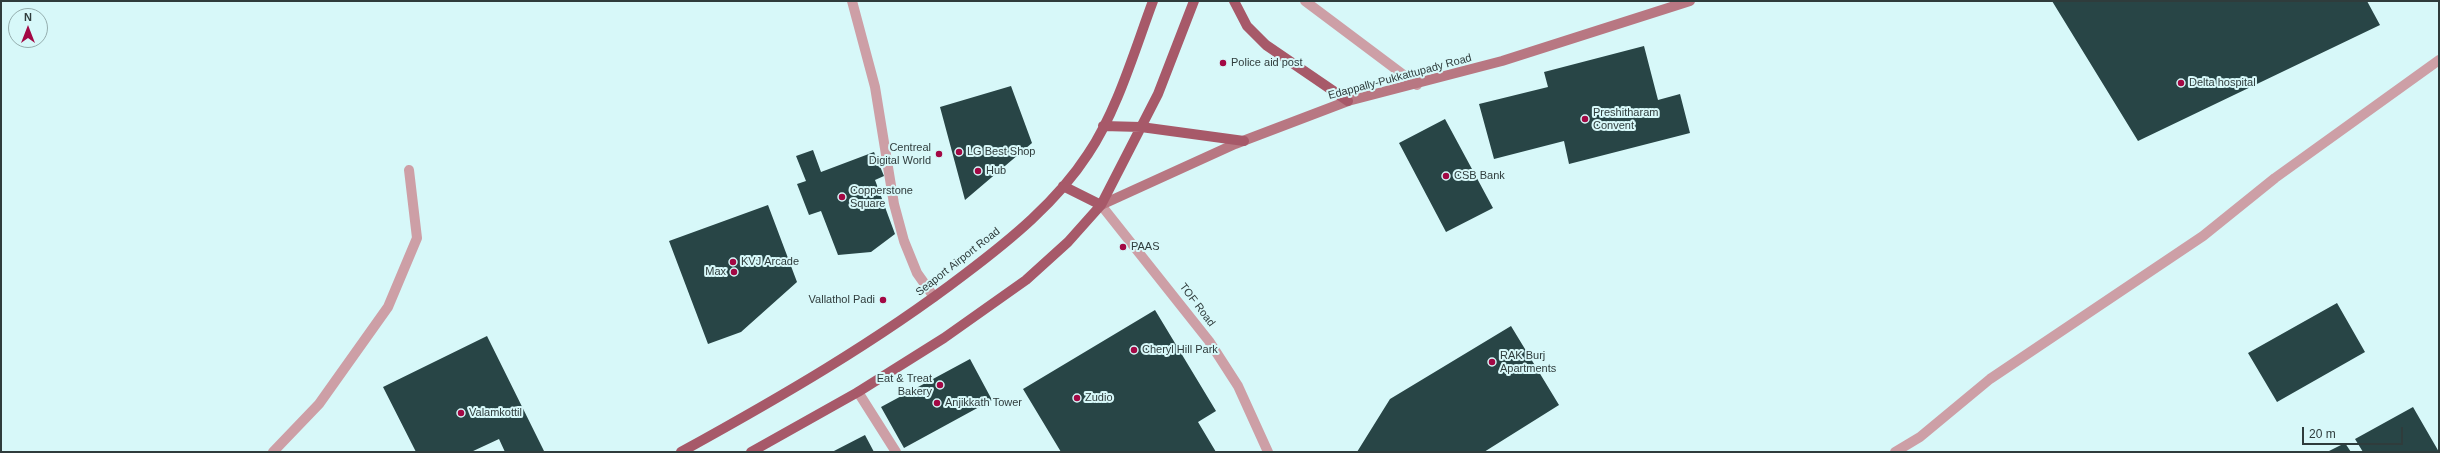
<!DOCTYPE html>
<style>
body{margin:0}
#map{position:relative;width:2440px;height:453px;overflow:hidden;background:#d7f8f9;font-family:Arial,sans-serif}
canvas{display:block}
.frame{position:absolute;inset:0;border:2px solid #2f3c3c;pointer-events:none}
.north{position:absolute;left:8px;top:8px;width:40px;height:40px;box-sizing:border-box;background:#d7f8f9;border:1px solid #94adad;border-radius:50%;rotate:0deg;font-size:11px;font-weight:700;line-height:16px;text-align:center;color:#2f3c3c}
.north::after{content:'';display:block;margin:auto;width:14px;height:18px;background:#a30844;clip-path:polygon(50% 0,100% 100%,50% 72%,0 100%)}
.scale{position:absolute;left:2302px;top:427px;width:101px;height:18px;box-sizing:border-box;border:2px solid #2f3c3c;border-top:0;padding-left:5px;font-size:12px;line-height:14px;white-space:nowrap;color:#2f3c3c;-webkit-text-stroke:3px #d7f8f9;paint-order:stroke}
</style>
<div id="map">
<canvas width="2440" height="453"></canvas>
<div class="frame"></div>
<div class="north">N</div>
<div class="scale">20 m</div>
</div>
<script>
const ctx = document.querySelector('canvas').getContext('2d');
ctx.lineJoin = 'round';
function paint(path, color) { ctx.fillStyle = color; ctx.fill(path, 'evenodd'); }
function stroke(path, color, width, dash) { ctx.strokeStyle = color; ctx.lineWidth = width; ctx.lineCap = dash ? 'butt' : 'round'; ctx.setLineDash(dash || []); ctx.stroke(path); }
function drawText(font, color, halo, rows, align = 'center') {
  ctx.font = font + ' Arial,sans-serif'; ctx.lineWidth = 4; ctx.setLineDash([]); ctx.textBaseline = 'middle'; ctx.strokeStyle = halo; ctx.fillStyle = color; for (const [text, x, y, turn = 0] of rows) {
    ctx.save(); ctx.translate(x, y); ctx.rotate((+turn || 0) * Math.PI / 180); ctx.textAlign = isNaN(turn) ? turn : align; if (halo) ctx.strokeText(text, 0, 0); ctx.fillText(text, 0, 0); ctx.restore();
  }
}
const building = new Path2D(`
 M2052,1H2367L2380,25L2138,141Z
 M1644,46L1658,100L1680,94L1690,133L1569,164L1564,141L1494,159L1479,104L1548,87L1544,72Z
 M1011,86L1032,143L965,200L940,107Z
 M1445,119L1493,208L1446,232L1399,143Z
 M813,150L821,172L874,152L884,176L875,180L895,234L871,252L838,255L821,211L809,215L797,184L806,181L796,156Z
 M768,205L797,282L741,332L708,344L669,241Z
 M2337,303L2365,352L2277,402L2248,353Z
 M1155,310L1216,411L1198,422L1216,452H1061L1023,389Z
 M1511,326L1559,405L1484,452H1357L1390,399Z
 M487,336L544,451L505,452L499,439L471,452H416L383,387Z
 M970,359L992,400L904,448L881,407Z
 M2413,407L2439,452H2363L2355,439Z
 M865,435L874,452H832Z
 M2345,443L2351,452H2327Z`);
const lane = new Path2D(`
 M1305,1L1417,85
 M1895,452L1920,437L1990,379L2203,236L2275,178L2439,60`);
const street = new Path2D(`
 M852,1L875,87L894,204L904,241L917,273L934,297
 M1101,205L1209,341L1238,386L1268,452
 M858,392L896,452
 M273,452L319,404L388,307L417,238L409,170`);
const secondary = new Path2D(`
 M1101,205L1235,144L1348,101L1502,61L1690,1`);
const primary = new Path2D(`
 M1234,1L1247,26L1266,45L1348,101
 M1103,126L1141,127L1244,141
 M1063,186L1101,205
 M681,452C779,398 876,342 965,274C1010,240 1057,202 1088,154C1117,111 1135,49 1153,1
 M751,452L858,392L944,338L1026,280L1068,242L1101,205L1158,94L1194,1`);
const markers = [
 [1223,63,4,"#a30844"],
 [2181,83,4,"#a30844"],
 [1585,119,4,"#a30844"],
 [959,152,4,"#a30844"],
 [939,154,4,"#a30844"],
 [978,171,4,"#a30844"],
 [1446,176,4,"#a30844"],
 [842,197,4,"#a30844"],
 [1123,247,4,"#a30844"],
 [733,262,4,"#a30844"],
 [734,272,4,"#a30844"],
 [883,300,4,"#a30844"],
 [1134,350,4,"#a30844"],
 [1492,362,4,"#a30844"],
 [940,385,4,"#a30844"],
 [1077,398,4,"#a30844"],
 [937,403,4,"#a30844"],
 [461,413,4,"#a30844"]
];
const poiNames = [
 ["Police aid post",1231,63],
 ["Delta hospital",2189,83],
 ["Preshitharam",1593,113],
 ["Convent",1593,126],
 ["Centreal",931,148,"right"],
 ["Digital World",931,161,"right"],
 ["LG Best Shop",967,152],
 ["Hub",986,171],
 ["CSB Bank",1454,176],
 ["Copperstone",850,191],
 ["Square",850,204],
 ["PAAS",1131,247],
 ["KVJ Arcade",741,262],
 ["Max",726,272,"right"],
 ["Vallathol Padi",875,300,"right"],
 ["Cheryl Hill Park",1142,350],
 ["RAK Burj",1500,356],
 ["Apartments",1500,369],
 ["Eat & Treat",932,379,"right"],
 ["Bakery",932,392,"right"],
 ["Zudio",1085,398],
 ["Anjikkath Tower",945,403],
 ["Valamkottil",469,413]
];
const streetNames = [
 ["Edappally-Pukkattupady Road",1400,77,-15],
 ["Seaport Airport Road",958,262,-38],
 ["TOF Road",1197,305,53]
];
paint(building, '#284546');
stroke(lane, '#cd9fa6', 10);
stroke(street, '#cd9fa6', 10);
stroke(secondary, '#b87782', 10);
stroke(primary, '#a75969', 10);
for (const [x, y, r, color] of markers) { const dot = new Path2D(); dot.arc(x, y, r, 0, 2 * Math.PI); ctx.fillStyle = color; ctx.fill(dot); stroke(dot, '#d7f8f9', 1.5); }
drawText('11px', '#2f3c3c', '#d7f8f9', poiNames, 'left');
drawText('11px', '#2f3c3c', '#d7f8f9', streetNames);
</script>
